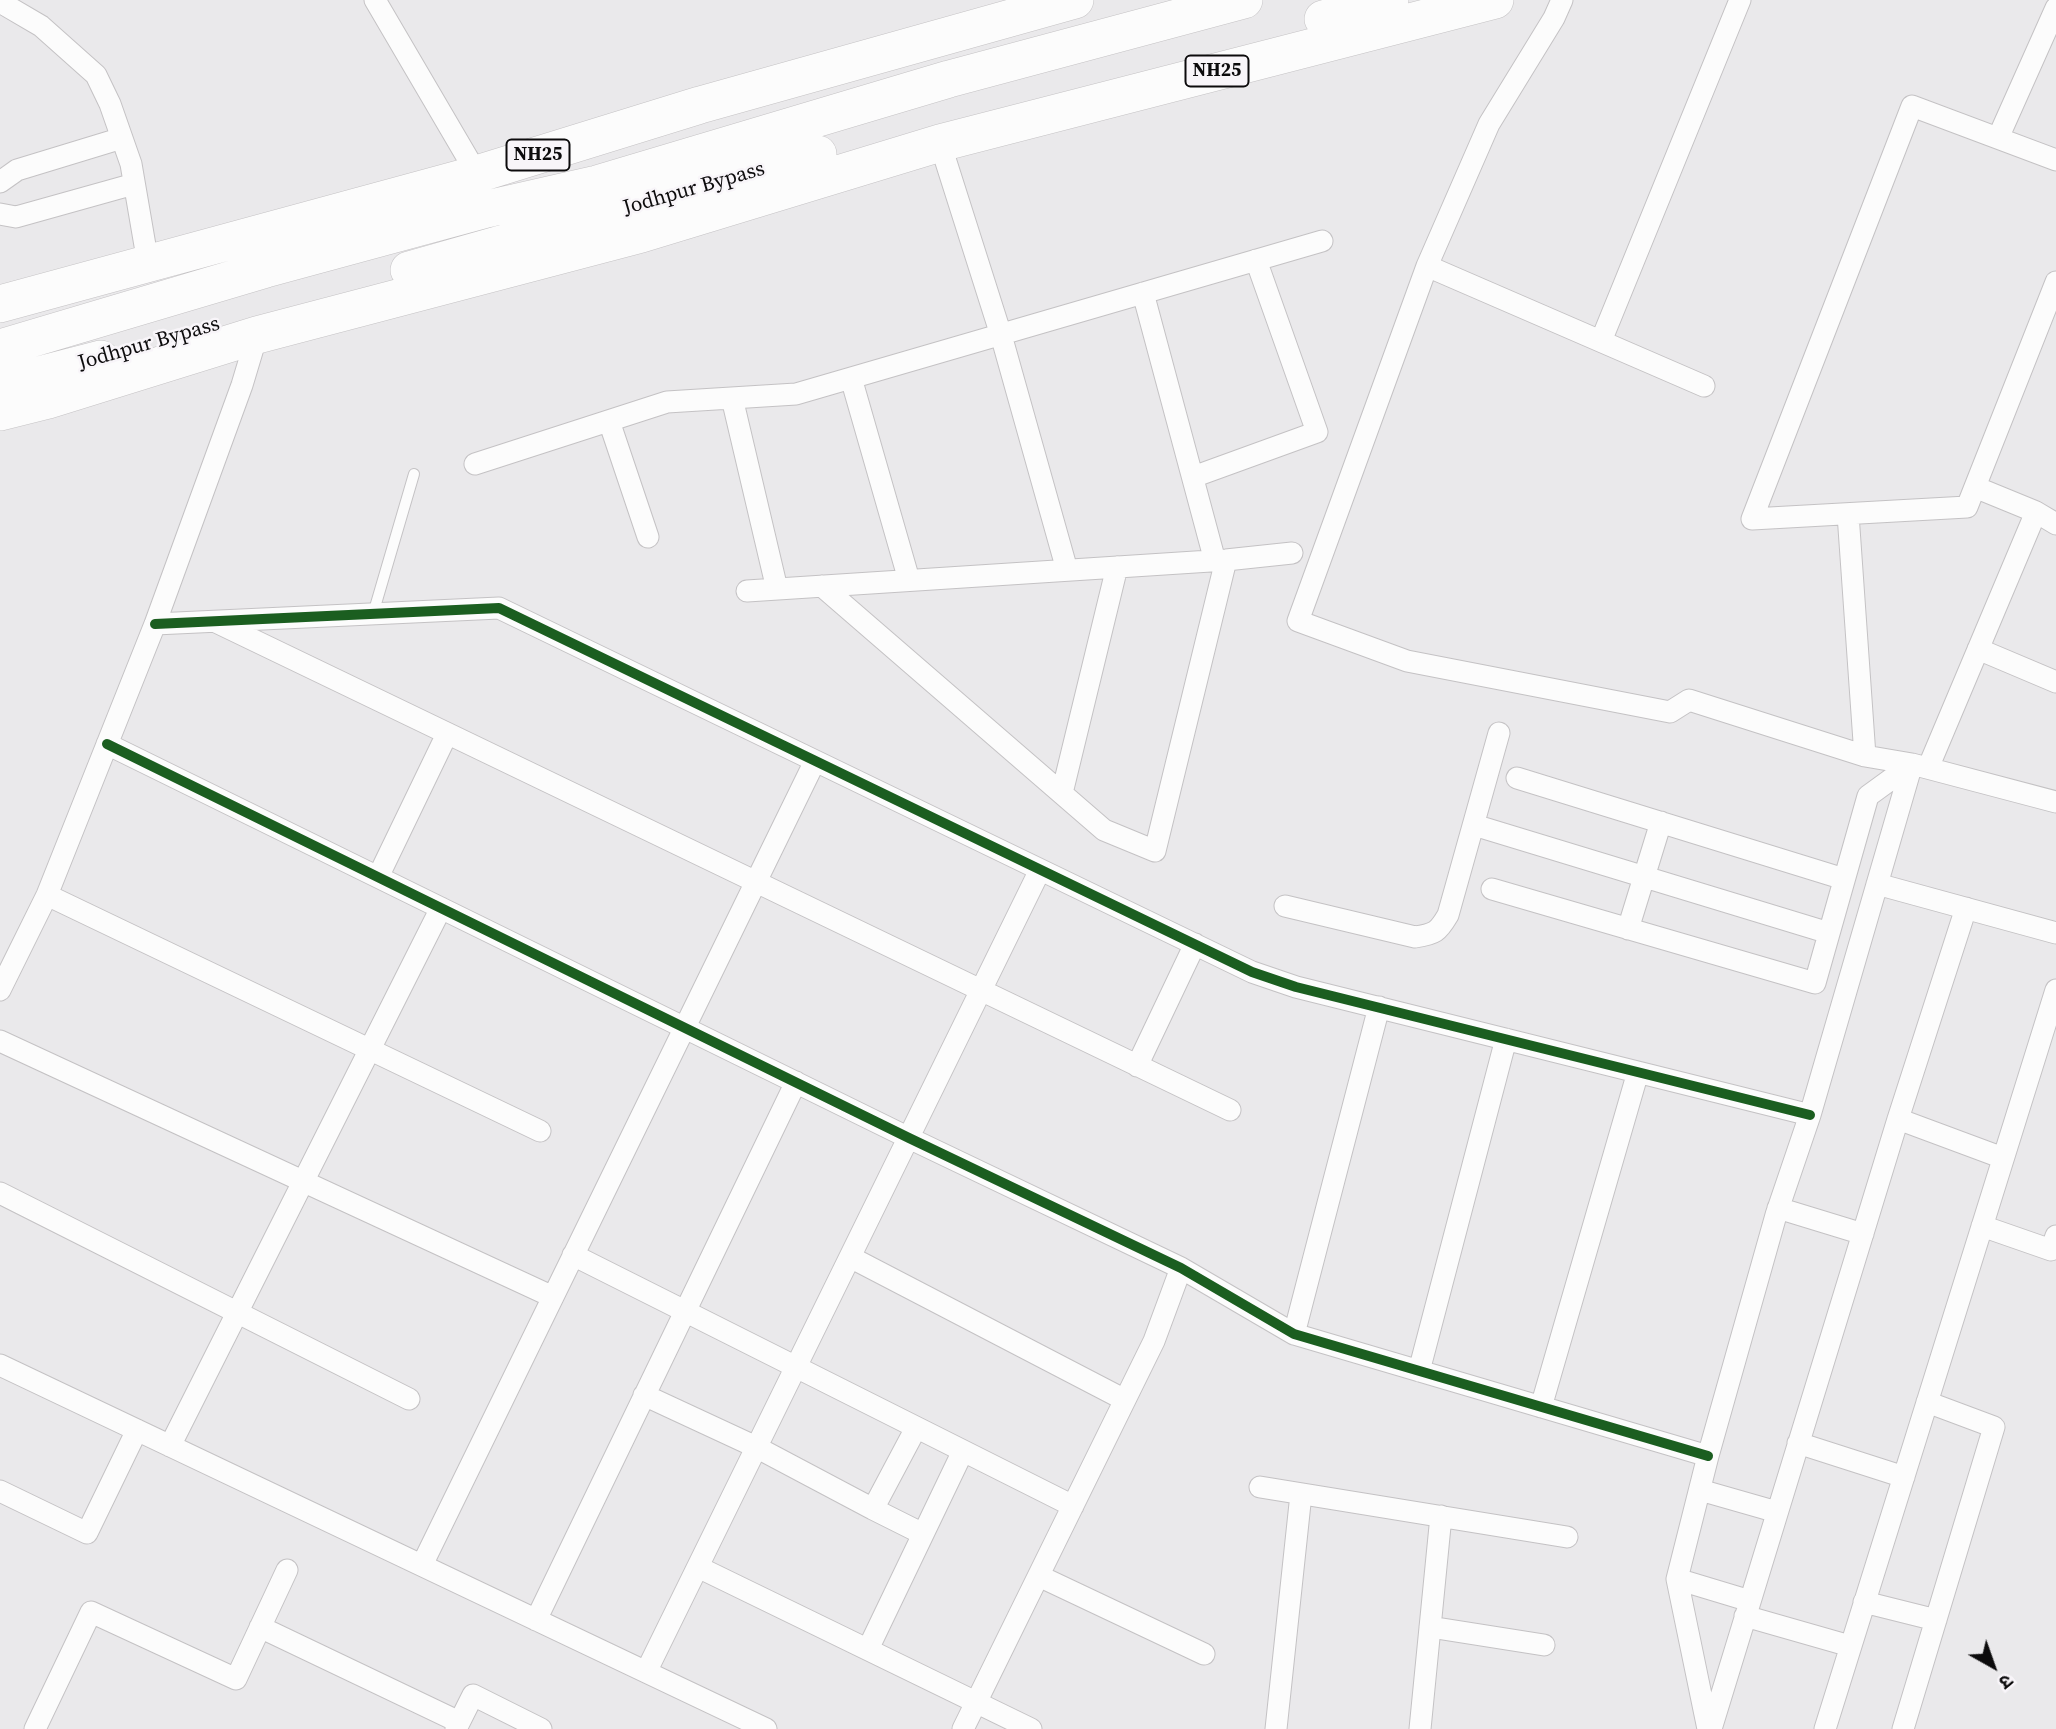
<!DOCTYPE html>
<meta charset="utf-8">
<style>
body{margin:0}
#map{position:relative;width:2056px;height:1729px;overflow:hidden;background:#eae9eb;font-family:"Source Serif 4","Noto Sans Devanagari",serif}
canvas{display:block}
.north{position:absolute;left:1958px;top:1631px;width:70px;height:70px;-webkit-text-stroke:5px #f8f5f9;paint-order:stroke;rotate:140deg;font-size:19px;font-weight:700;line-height:28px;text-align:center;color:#0c0b0c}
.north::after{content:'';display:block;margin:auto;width:24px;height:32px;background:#0c0b0c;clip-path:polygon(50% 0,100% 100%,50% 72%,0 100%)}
</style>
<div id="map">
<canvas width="2056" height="1729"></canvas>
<div class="north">उ</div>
</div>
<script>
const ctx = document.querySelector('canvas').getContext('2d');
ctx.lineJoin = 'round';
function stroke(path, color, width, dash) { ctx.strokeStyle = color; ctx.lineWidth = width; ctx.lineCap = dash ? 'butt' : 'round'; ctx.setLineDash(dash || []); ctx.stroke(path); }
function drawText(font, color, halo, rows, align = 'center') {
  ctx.font = font + ' "Source Serif 4",serif'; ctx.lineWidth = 5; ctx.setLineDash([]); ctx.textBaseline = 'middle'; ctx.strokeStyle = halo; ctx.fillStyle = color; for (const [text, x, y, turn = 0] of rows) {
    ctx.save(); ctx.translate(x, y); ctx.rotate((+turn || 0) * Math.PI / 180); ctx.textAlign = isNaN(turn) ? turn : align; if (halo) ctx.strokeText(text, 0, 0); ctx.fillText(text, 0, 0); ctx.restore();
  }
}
const lane = new Path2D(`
 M373,614L414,474`);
const street = new Path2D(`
 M375,0L477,174
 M1562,0L1554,18L1489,124L1427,266L1298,621L1407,661L1670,712L1689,700L1865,756L1912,764
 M0,2L41,26L96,75L110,104L131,164L148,263
 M1998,138L2056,8
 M940,143L1001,335L1067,570
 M2056,160L1912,106L1752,519L1967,507L2056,282
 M0,182L17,170L122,138
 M0,214L16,217L134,184
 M1427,266L1704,386
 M1143,293L1215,561
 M1601,341L1740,0
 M851,378L909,580
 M732,398L777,589
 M609,421L648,537
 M475,464L667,402L796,394L1322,241
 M1193,477L1317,432L1256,260
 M2036,512L2056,524
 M1848,514L1865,756
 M822,586L1104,830L1155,851L1226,560
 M747,591L1226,560L1292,553
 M216,622L1230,1110
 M155,624L499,608L1252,972L1296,987L1810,1115
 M1978,649L2056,682
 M107,744L909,1138L1181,1268L1294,1334L1708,1456
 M1928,768L2036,512L1975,487
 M1517,778L1844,879
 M1062,793L1117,567
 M1474,825L1829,933
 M378,877L447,734
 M1877,884L2056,933
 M1492,889L1815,983L1868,796L1912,764
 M47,895L540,1131
 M1285,906L1415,937C1435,934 1438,932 1448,915L1499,733
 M1628,929L1661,822
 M0,990L47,895L155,624L242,385L257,335
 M0,1041L553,1297
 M1137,1066L1195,944
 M1898,1119L2003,1158
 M0,1193L409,1399
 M1778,1208L1863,1234
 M1982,1226L2051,1250L2056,1236
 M573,1255L1073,1506
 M850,1257L1125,1400
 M1294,1334L1379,1007
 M0,1365L766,1729
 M1419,1371L1506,1039
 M644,1395L756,1447L873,1509L916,1428
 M1541,1407L1638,1072
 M1798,1443L1904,1477
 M170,1446L441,908
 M1260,1487L1567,1537
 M1700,1490L1777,1512
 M0,1491L87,1533L137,1430
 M873,1509L923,1534
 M422,1565L815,761
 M698,1567L1031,1729
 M1039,1576L1204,1654
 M1677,1579L1750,1601
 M1864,1602L1936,1620
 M1745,1616L1850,1646
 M536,1620L796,1082
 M260,1627L459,1722
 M1430,1627L1544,1645
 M868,1649L963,1451
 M646,1672L1040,870
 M35,1729L91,1612L236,1679L287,1570
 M456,1729L473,1695L541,1729
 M963,1729L1154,1341L1181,1268
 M1276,1729L1301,1494
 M1420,1729L1441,1516
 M1708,1729L1677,1579L1708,1456L1776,1215L1810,1115L1912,764L2056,802
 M1711,1729L1898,1119L1966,908
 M1825,1729L2056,990
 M1903,1729L1994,1427L1927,1402`);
const highway = new Path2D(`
 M1323,19L1390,0
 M409,270L818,154
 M0,304L477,174L700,105L1075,0
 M0,348L266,269L487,209L597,184L949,79L1244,0
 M0,385L101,359
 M0,412L48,400L257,335L641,234L940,143L1495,0`);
const cycleway = new Path2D(`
 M155,624L499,608L1252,972L1296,987L1810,1115
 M107,744L909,1138L1181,1268L1294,1334L1708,1456`);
const shields = [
 [1217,71,63],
 [538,155,63]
];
const shieldNames = [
 ["NH25",1217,71],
 ["NH25",538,155]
];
const streetNames = [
 ["Jodhpur Bypass",694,189,-16],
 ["Jodhpur Bypass",149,344,-16]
];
stroke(lane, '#c4c2c4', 12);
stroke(street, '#c4c2c4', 23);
stroke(highway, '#c4c2c4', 38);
stroke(lane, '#fcfcfc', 10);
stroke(street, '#fcfcfc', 21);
stroke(highway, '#fcfcfc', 37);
stroke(cycleway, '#1b5e20', 10);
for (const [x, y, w] of shields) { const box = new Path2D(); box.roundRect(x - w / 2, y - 15.5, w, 31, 5); ctx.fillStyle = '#f8f5f9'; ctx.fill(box); stroke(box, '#0c0b0c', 2); }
drawText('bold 19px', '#0c0b0c', null, shieldNames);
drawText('21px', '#0c0b0c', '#f8f5f9', streetNames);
</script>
